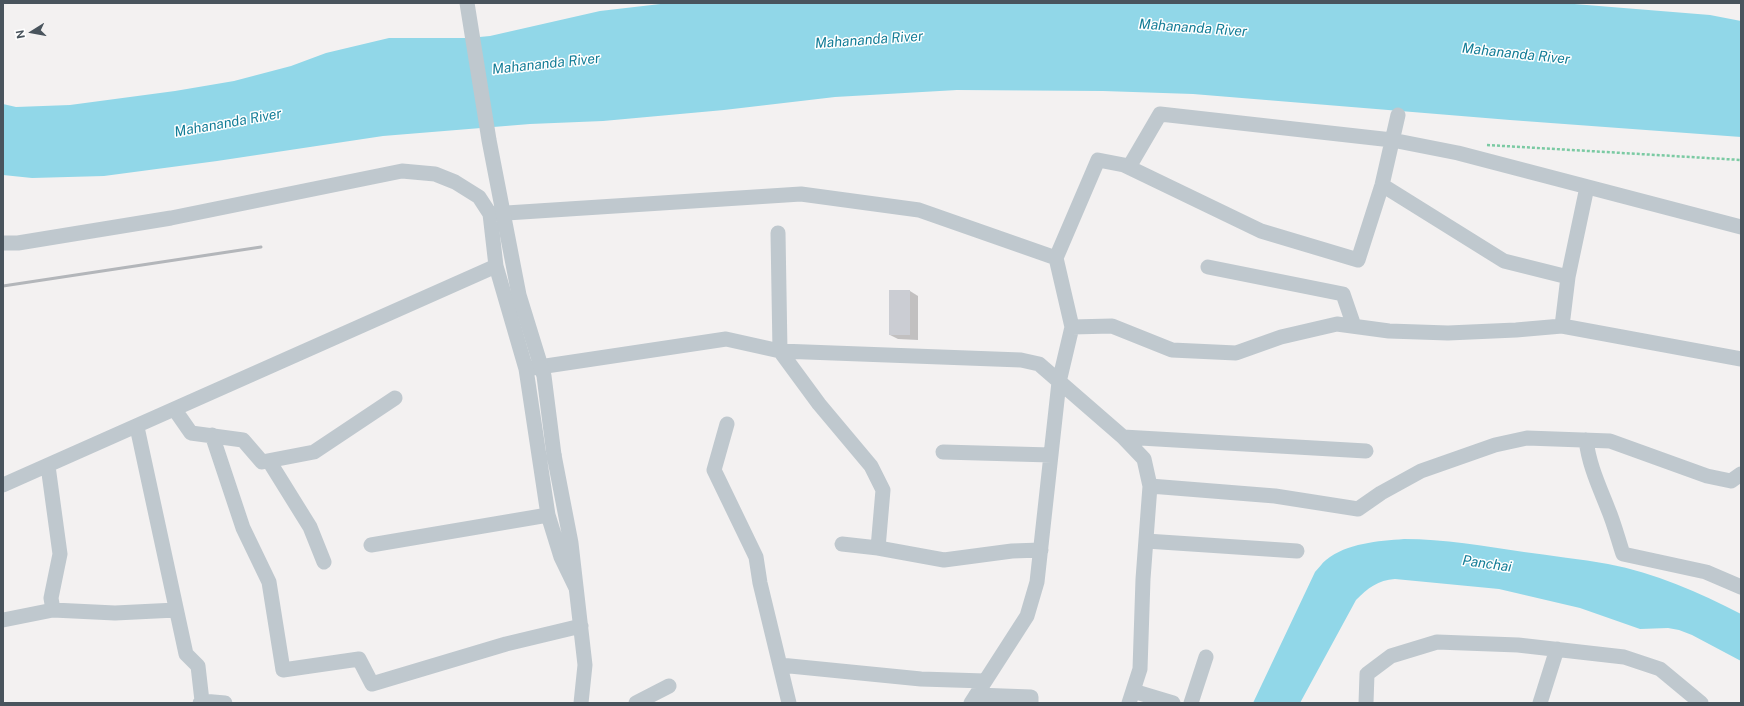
<!DOCTYPE html>
<style>
body{margin:0}
#map{position:relative;width:1744px;height:706px;overflow:hidden;background:#f3f1f1;font-family:"Public Sans",sans-serif}
canvas{display:block}
.frame{position:absolute;inset:0;border:4px solid #49545d;pointer-events:none}
.north{position:absolute;left:12px;top:12px;width:40px;height:40px;-webkit-text-stroke:3px #fff;paint-order:stroke;rotate:259deg;font-size:11px;font-weight:700;line-height:16px;text-align:center;color:#49545d}
.north::after{content:'';display:block;margin:auto;width:14px;height:18px;background:#49545d;clip-path:polygon(50% 0,100% 100%,50% 72%,0 100%)}
</style>
<div id="map">
<canvas width="1744" height="706"></canvas>
<div class="frame"></div>
<div class="north">N</div>
</div>
<script>
const ctx = document.querySelector('canvas').getContext('2d');
ctx.lineJoin = 'round';
function paint(path, color) { ctx.fillStyle = color; ctx.fill(path, 'evenodd'); }
function stroke(path, color, width, dash) { ctx.strokeStyle = color; ctx.lineWidth = width; ctx.lineCap = dash ? 'butt' : 'round'; ctx.setLineDash(dash || []); ctx.stroke(path); }
function drawText(font, color, halo, rows, align = 'center') {
  ctx.font = font + ' "Public Sans",sans-serif'; ctx.lineWidth = 3; ctx.setLineDash([]); ctx.textBaseline = 'middle'; ctx.strokeStyle = halo; ctx.fillStyle = color; for (const [text, x, y, turn = 0] of rows) {
    ctx.save(); ctx.translate(x, y); ctx.rotate((+turn || 0) * Math.PI / 180); ctx.textAlign = isNaN(turn) ? turn : align; if (halo) ctx.strokeText(text, 0, 0); ctx.fillText(text, 0, 0); ctx.restore();
  }
}
const water = new Path2D(`
 M669,3H1562L1710,15L1741,21V137L1510,120L1193,94L1103,91L957,90L835,97L724,110L603,121L530,124L383,136L217,161L104,176L32,178L3,175V104L16,107L70,105L175,91L234,81L291,66L326,53L389,38H469L490,36L600,11Z
 M1404,539C1444,539 1484,546 1524,552C1552,556 1580,559 1608,564C1655,573 1699,592 1741,614V661L1692,635L1679,630L1668,628L1640,629L1580,608L1499,589L1395,579C1378,580 1368,588 1356,600L1300,703H1253L1315,572C1319,568 1322,563 1326,560C1347,543 1378,541 1404,539Z`);
const shadow = new Path2D(`
 M890,291H910L918,296V340L898,339L890,335Z`);
const building = new Path2D(`
 M889,290H910V335H889Z`);
const path = new Path2D(`
 M1487,145L1741,160`);
const minor = new Path2D(`
 M1129,167L1160,114L1392,140L1458,153L1741,227
 M1382,185L1504,261L1568,277L1562,326
 M491,214L801,194L919,210L1056,258
 M778,233L780,351L819,404L871,466L883,490L878,548
 M3,243H18L171,218L402,171L435,174L455,182L479,197L490,214L496,266L526,369L548,515L561,557L576,588
 M1208,267L1343,294L1354,326
 M1568,277L1587,187
 M1072,327L1112,326L1172,350L1236,353L1281,337L1337,324L1389,331L1448,333L1516,330L1562,326L1741,359
 M526,369L726,339L780,351L1021,360L1039,364L1123,437L1144,459L1150,486L1143,579L1140,669L1129,703
 M175,410L191,433L243,440L262,462L314,452L395,398
 M727,424L714,470L756,557L760,583L789,703
 M137,427L186,654L198,666L202,701L200,703
 M212,435L243,528L269,582L283,670L359,659L372,684L506,644L581,626
 M1123,437L1366,451
 M1586,440C1589,465 1599,486 1608,509C1614,523 1618,539 1623,554L1706,572L1741,587
 M943,452L1051,455
 M554,455L571,543L585,665L581,703
 M269,461L310,527L324,562
 M48,466L60,554L51,598L53,610
 M3,485L496,266
 M1150,486L1275,496L1358,509L1381,493L1421,471L1495,445L1527,438L1610,441L1707,476L1731,481L1741,474
 M1146,541L1297,551
 M842,544L878,548L944,560L1012,551L1041,550
 M371,545L548,515
 M3,620L53,610L115,613L176,610
 M780,665L921,679L985,681
 M1133,691L1173,703
 M976,695L1031,697V703
 M202,701L225,703
 M636,703L669,686
 M971,703L1027,616L1037,582L1059,382L1072,327L1056,258L1098,160L1124,165L1261,231L1358,260L1382,185L1398,115
 M1191,703L1206,657
 M1366,703L1367,674L1391,656L1437,642L1518,645L1624,657L1660,669L1701,703
 M1540,703L1557,649`);
const rail = new Path2D(`
 M3,286L261,247`);
const minorBridge = new Path2D(`
 M467,3L489,140L519,295L544,376L554,455`);
const waterNames = [
 ["Mahananda River",1193,28,4],
 ["Mahananda River",869,40,-4],
 ["Mahananda River",1516,54,6],
 ["Mahananda River",546,64,-6],
 ["Mahananda River",228,123,-10],
 ["Panchai",1487,564,8]
];
paint(water, '#91d7e8');
paint(shadow, '#0003');
paint(building, '#cbcdd3');
stroke(path, '#7bcaa3', 2.5, [3, 2]);
stroke(minor, '#bfc8ce', 15);
stroke(rail, '#b3b6ba', 3);
stroke(minorBridge, '#bfc8ce', 15);
drawText('italic 14px', '#137d97', '#fff', waterNames);
</script>
